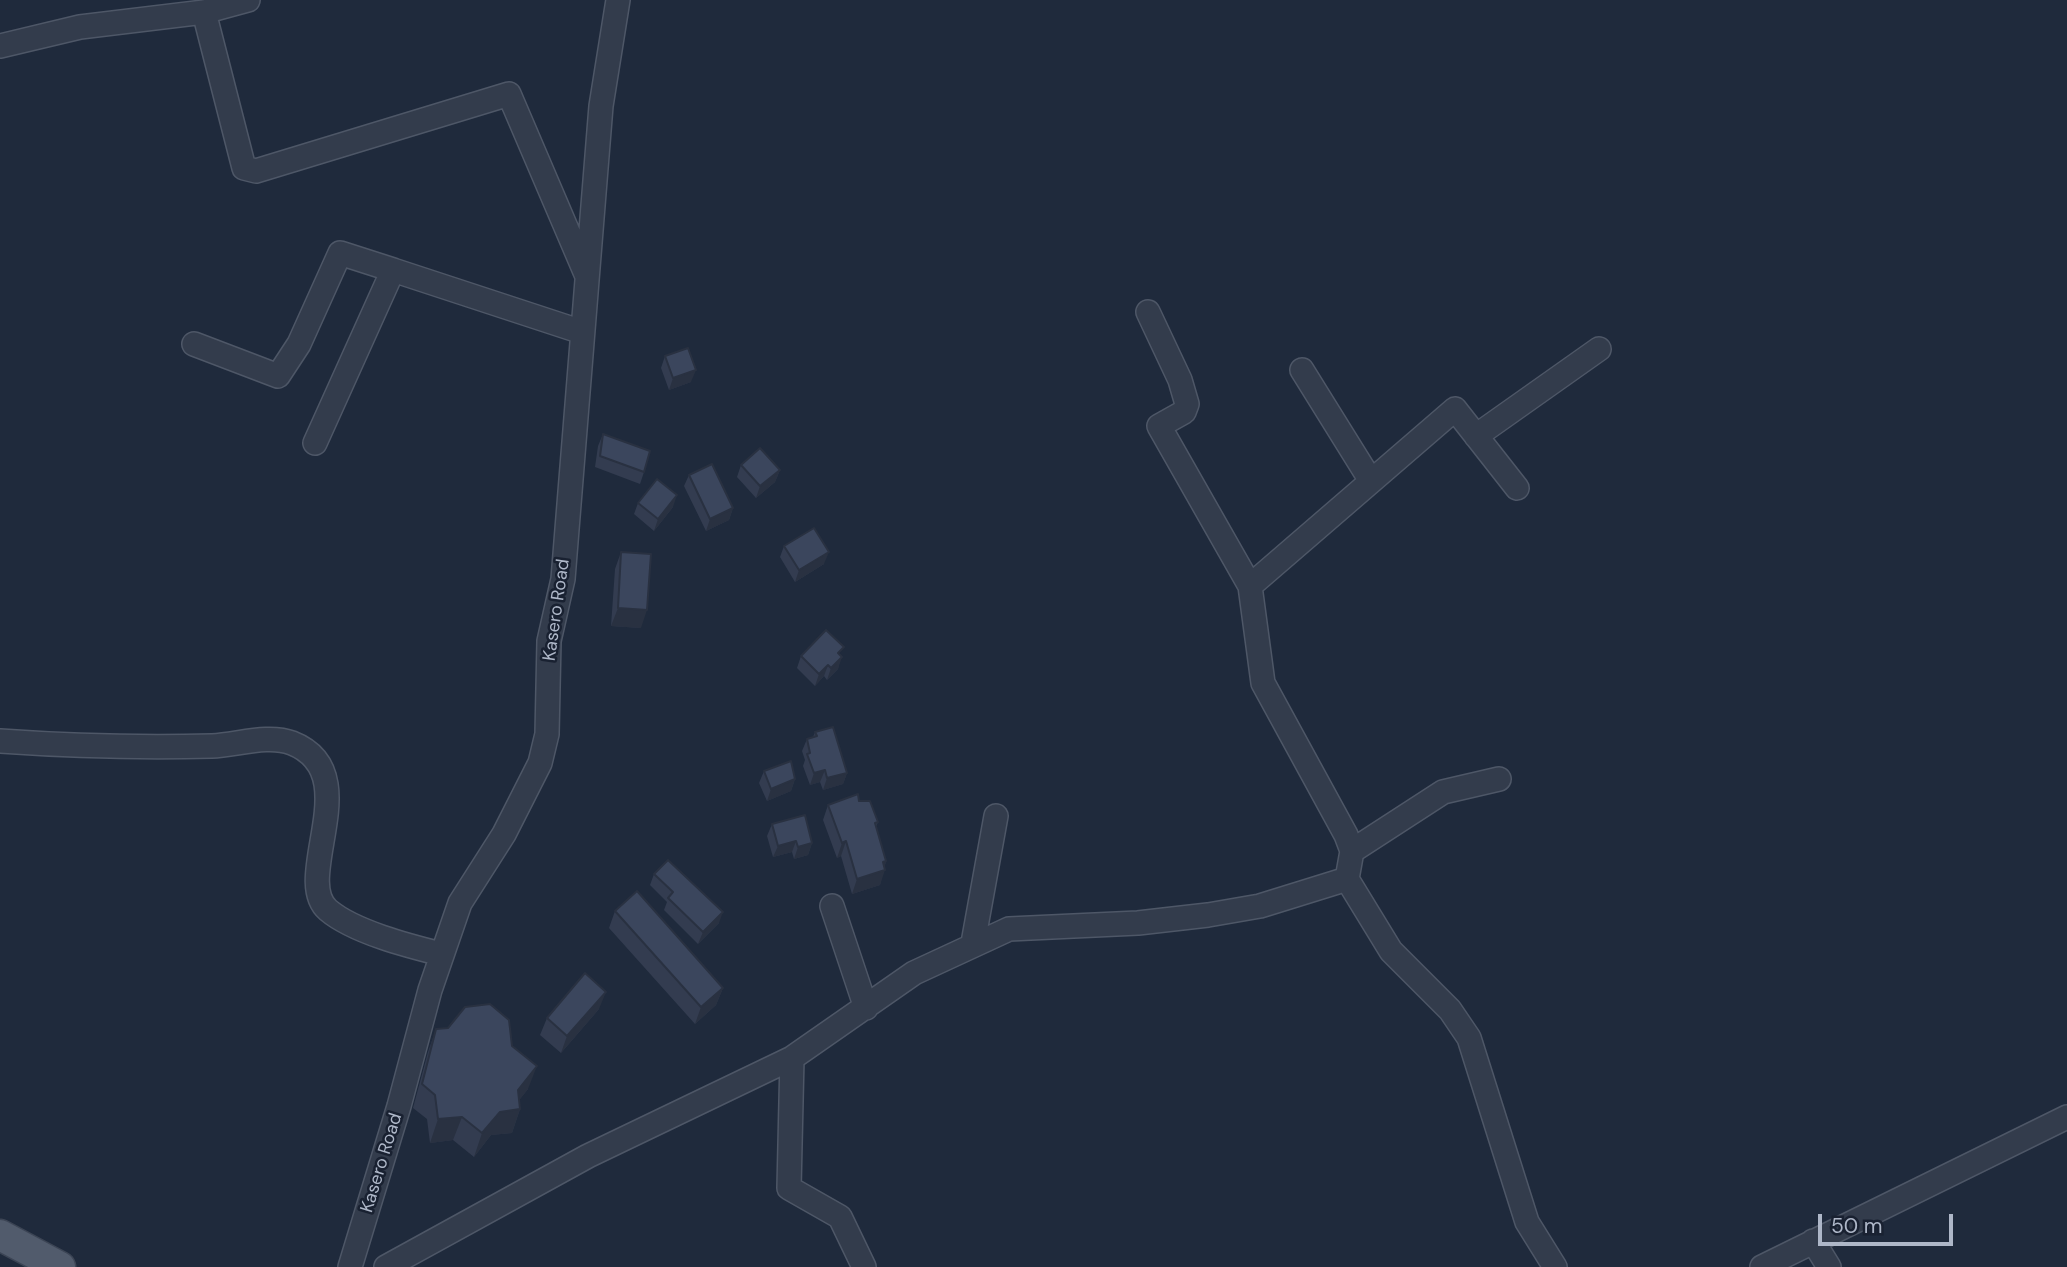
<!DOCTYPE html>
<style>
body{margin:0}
#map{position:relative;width:2067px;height:1267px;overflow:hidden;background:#1f2a3c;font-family:"DM Sans",sans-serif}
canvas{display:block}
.scale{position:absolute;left:1818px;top:1214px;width:135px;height:32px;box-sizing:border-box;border:4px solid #aeb7c8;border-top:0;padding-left:9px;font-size:21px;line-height:24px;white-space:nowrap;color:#aeb7c8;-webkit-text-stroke:5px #192131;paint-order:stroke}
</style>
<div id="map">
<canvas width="2067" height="1267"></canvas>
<div class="scale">50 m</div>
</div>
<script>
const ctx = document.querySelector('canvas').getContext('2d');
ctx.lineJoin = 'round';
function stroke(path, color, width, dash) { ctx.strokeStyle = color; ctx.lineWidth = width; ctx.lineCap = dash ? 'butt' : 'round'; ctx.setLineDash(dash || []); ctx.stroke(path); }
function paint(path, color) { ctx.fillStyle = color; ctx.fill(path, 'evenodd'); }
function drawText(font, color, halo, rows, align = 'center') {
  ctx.font = font + ' "DM Sans",sans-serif'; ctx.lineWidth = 5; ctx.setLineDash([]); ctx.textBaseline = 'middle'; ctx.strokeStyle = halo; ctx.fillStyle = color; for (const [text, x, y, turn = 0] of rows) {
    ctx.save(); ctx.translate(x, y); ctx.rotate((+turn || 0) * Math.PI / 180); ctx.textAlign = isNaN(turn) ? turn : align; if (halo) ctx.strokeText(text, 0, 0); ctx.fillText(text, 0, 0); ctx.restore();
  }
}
const minor = new Path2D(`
 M204,12L244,168L256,171L509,94L586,274
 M0,46L80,27L204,12L248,0
 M1148,312L1180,380L1187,404L1184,412L1159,426L1250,586L1263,683L1346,835L1352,851L1347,879L1391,951L1450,1010L1469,1038L1527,1222L1555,1267
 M194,344L278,376L299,344L340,253L393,270
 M1302,370L1371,481
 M1476,436L1599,349
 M315,443L393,270L582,332
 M1250,586L1455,409L1517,488
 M0,741C71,746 141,748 212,746C237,745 268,734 292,743C368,773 291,878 328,910C354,932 409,946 441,954
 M1352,851L1443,792L1499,779
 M832,906L866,1008
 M973,943L996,816
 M792,1058L789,1188L840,1217L864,1267
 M1813,1241L1829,1267
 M350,1267L399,1106L430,990L460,903L504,834L540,763L547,734L549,641L563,579L601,106L618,0
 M386,1267L588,1156L792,1058L914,973L1009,929L1138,923L1208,915L1260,906L1347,879
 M1762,1267L2067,1117`);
const major = new Path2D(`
 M0,1235L60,1267`);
const wall = new Path2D(`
 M665,356L691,382L669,390L661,368Z
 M603,434L644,472L640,484L595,467L598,446Z
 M741,465L780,470L775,482L756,498L737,477Z
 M689,475L733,508L729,520L706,531L684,486Z
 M638,503L673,507L654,531L634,514Z
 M784,546L824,564L795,582L780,557Z
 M621,552L641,628L611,626L615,569Z
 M801,656H841L838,669L827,680L824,676L815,686L797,668Z
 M815,732L847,773L843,784L823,790L820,782L810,785L803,766L805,760L802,751L807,739L813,737Z
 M764,771L795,779L791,791L767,801L759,783Z
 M859,801L878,822L876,827L886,861L880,885L852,894L841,856L837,858L823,820L828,805Z
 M772,824L812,843L808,855L794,859L792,852L773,857L767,836Z
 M654,874L719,923L698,944L664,910L667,902L650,885Z
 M615,911L723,988L716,1005L695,1024L609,928Z
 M599,1009L561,1053L540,1035L547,1018Z
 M436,1029L512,1046L528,1089L519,1100L520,1109L512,1133L491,1135L474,1157L453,1140L430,1143L427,1119L413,1108L428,1052Z`);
const shadedWall = new Path2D(`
 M696,370L691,382L669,390L673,378Z
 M780,470L775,482L756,498L760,486Z
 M677,495L673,507L654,531L658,519Z
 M733,508L729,520L706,531L710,519Z
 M829,552L824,564L795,582L799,570Z
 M618,608L647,610L641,628L611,626Z
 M842,657L838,669L827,680L831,668Z
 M828,665L824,676L815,686L819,674Z
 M825,770L820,782L810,785L814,773Z
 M847,773L843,784L823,790L827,778Z
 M795,779L791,791L767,801L771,789Z
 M796,841L792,852L773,857L778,846Z
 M846,841L841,856L837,858L842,843Z
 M812,843L808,855L794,859L798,847Z
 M886,861L883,871L885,870L880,885L852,894L857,879L883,862Z
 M723,912L719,923L698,944L703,932Z
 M723,988L716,1005L695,1024L701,1007Z
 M606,992L599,1009L561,1053L567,1036Z
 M537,1066L528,1089L511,1111L520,1109L512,1133L491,1135L474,1157L482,1133Z
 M462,1117L453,1140L430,1143L438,1119Z`);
const building = new Path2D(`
 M688,348L696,370L673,378L665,356Z
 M603,434L650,451L644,472L600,456Z
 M760,448L780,470L760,486L741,465Z
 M712,464L733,508L710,519L689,475Z
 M657,479L677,495L658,519L638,503Z
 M814,528L829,552L799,570L784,546Z
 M621,552L651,554L647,610L618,608Z
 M826,630L844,647L838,653L842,657L831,668L828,665L819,674L801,656Z
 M833,727L847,773L827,778L825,770L814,773L807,754L810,753L807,739L817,736L815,732Z
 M791,761L795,779L771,789L764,771Z
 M858,794L859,801H870L878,822L875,823L886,861L883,862L885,870L857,879L846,841L842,843L828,805Z
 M805,815L812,843L798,847L796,841L778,846L772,824Z
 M668,860L723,912L703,932L668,898L673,892L654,874Z
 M637,891L723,988L701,1007L615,911Z
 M585,973L606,992L567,1036L547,1018Z
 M490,1004L509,1020L512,1046L537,1066L518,1090L520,1109L500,1112L482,1133L462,1117L438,1119L435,1095L422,1084L436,1029L448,1028L465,1007Z`);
const streetNames = [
 ["Kasero Road",557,610,-82],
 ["Kasero Road",382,1163,-73]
];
stroke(minor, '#4e5767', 26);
stroke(major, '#3c4555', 33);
stroke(minor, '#333c4c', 23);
stroke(major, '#515b6c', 30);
paint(wall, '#333c50');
paint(shadedWall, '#293141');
paint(building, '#3b465d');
stroke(building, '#293141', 2);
drawText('18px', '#aeb7c8', '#192131', streetNames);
</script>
